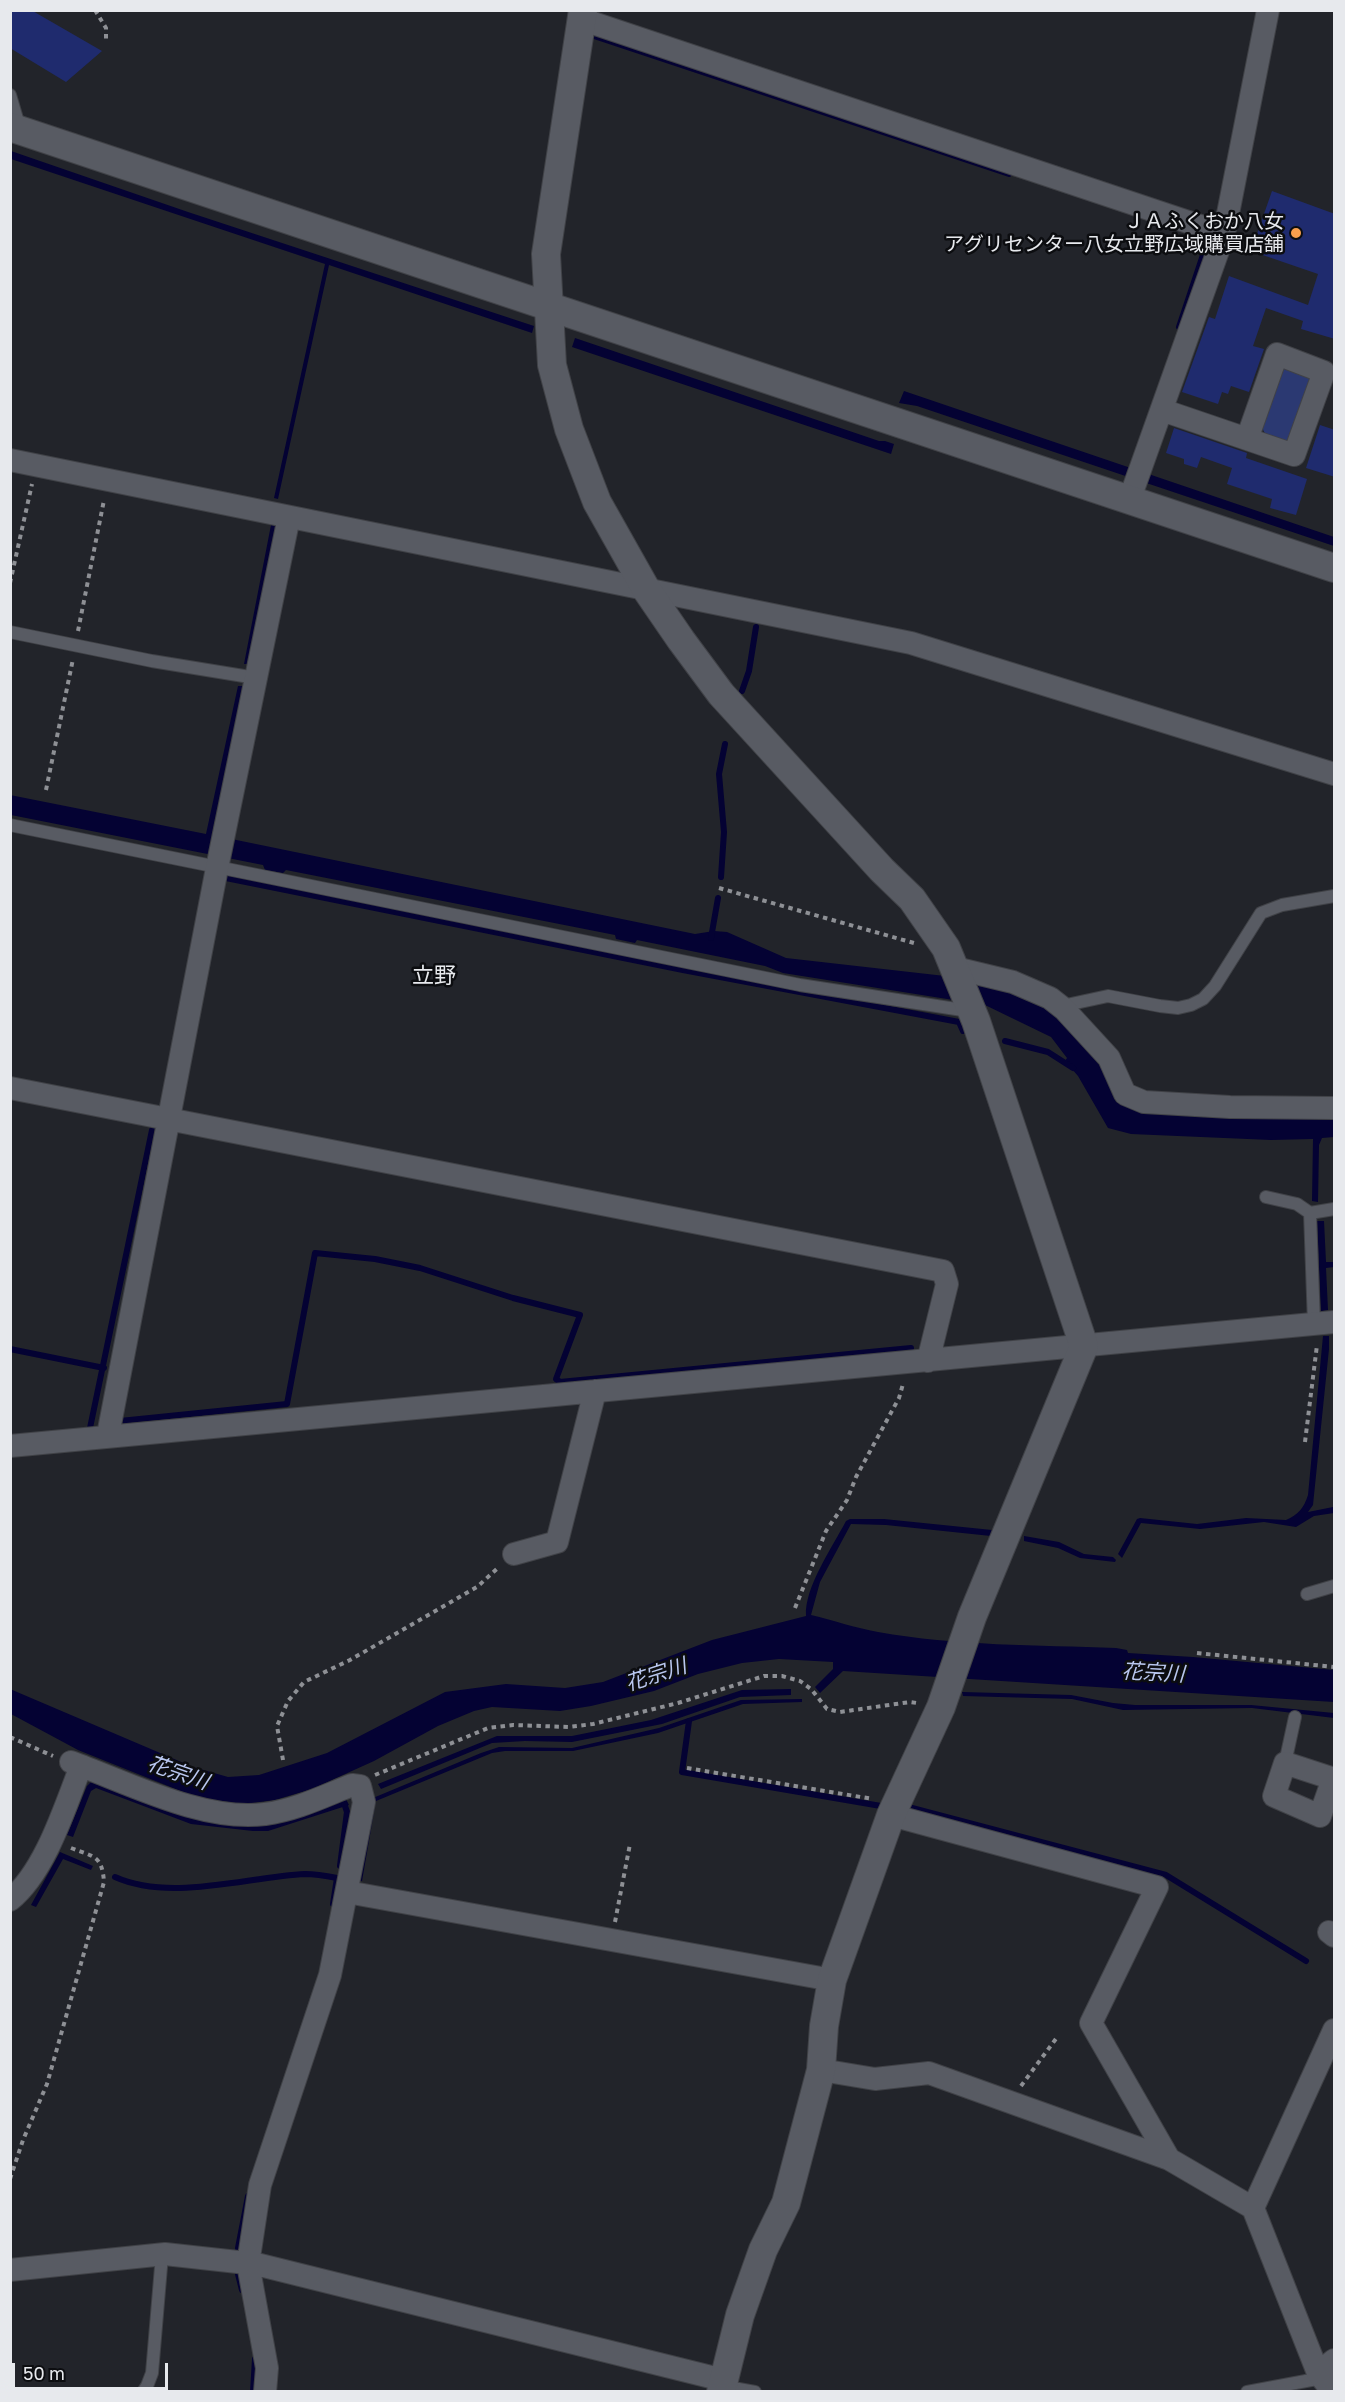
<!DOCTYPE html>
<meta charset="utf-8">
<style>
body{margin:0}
#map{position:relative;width:1345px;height:2402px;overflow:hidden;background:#22242a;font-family:"Golos Text",sans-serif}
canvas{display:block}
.frame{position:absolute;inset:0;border:12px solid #e7e9ed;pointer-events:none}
.scale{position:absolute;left:12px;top:2363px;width:156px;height:27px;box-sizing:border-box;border:3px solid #e7e9ed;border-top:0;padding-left:8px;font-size:18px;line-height:21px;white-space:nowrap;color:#e7e9ed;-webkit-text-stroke:4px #0c0d10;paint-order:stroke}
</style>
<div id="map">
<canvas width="1345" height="2402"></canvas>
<div class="frame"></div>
<div class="scale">50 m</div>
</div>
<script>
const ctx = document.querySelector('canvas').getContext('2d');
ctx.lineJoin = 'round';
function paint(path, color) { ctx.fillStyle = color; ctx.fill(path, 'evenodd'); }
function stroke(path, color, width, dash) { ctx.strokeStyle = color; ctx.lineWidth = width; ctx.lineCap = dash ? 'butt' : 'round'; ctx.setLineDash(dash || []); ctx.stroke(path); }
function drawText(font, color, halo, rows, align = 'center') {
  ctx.font = font + ' "Golos Text","Noto Sans JP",sans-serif'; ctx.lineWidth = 5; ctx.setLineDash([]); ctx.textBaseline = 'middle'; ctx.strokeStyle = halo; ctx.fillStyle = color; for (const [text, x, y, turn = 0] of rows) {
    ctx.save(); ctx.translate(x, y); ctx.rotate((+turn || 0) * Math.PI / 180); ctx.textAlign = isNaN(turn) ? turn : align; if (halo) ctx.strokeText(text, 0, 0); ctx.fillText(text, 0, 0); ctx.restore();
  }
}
const green = new Path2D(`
 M1288,368L1311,377L1288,443C1275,439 1263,439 1262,424L1283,369Z`);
const water = new Path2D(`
 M11,151L188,212L534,326L532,333L329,265L278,499L274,498L325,264L11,159Z
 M575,338L879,441H885L894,444L891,454L572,347Z
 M904,391L1334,537V546L917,406L899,403Z
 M271,525L276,526L249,664H244Z
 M238,686H243L212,835L695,934L714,931L727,932L786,958L945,976L1024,994L1049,1006L1101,1058L1118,1097L1334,1115V1137L1322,1138L1319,1145L1318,1202L1312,1201L1313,1139L1271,1140L1131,1134L1108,1128L1078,1076L1065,1061L1067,1058L1051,1037L985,1005L783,973L765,966L637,940L635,943L616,939L615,935L286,870L283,873L265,870L263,865L11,815L10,795L206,834Z
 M1317,1221H1324L1326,1262H1334V1267L1326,1268L1328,1310L1321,1311Z
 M1323,1336H1329V1349L1314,1495L1313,1505L1308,1512L1333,1507L1334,1513L1314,1516L1296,1527L1264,1522L1200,1529L1141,1523L1122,1558L1118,1554L1137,1519L1140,1518L1197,1524L1246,1518L1286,1520C1298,1515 1304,1508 1308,1495Z
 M850,1519H884L992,1530L991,1536L886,1525L851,1524L820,1582L811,1615C833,1620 855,1628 878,1632C956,1646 1037,1645 1116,1648L1127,1650L1128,1653L1193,1657L1334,1670V1702L843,1671L820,1693L815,1687L833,1669V1662L779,1659L742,1663L698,1674L654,1691L591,1706L560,1711L492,1707L474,1711L438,1726L374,1761L312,1789L275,1800L244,1804L198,1798L78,1750L11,1714L10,1689L193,1767L228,1777L259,1775L327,1753L445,1692L506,1684L565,1688L603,1682L712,1640L806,1616C804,1588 833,1546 846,1521Z
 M1024,1536L1059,1542L1084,1554L1113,1557L1116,1560L1115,1562L1080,1558L1058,1548L1024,1541Z
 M791,1689V1695L740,1697L662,1724L572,1742L525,1741L492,1743L381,1789L378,1784L497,1736H572L651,1720L742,1690Z
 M962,1692L1071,1695L1113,1703L1135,1705H1251L1334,1713V1718L1252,1708L1123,1710L1072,1699L963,1696Z
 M802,1699V1702L743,1704L658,1733L573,1751H505L492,1753L376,1801L362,1881H359L373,1798L481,1753L499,1747L572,1748L659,1728L741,1700Z
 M91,1782L279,1821L346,1799L349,1805L268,1831H253L191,1824L96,1788L91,1791L73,1837L67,1835L87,1786Z
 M60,1852L93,1866L91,1870L63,1859L36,1907L31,1905Z`);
const stream = new Path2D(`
 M594,36L1009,174
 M1179,327L1207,243L1204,239L1198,237
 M742,691L749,671L756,627
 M721,877L724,832L719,774L725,744
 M226,878L683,970L959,1022L963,1031
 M711,938L718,898
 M1005,1041L1048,1052L1073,1068
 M10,1349L104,1368
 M120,1418V1421L287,1404L315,1253L375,1259L420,1268L513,1298L580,1315L556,1379L560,1382L911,1348
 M90,1428L152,1130
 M689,1721L682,1772L881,1806
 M912,1808L1166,1875L1306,1961
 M340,1866L347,1812L344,1803
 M115,1877C171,1902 246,1877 305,1874C315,1874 327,1876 337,1878L333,1904
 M238,2248L248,2196
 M238,2274L242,2290
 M253,2392L255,2359`);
const building = new Path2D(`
 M10,10H31L102,51L66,82L10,48Z
 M1272,191L1335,214V339L1301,329L1303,321L1266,308L1253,346L1264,349L1249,392L1231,386L1228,394L1222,392L1218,404L1182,392L1209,317L1215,319L1229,276L1308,305L1318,274L1251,251Z
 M1320,425L1335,430V477L1306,468Z
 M1174,428L1247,453L1246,458L1307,479L1296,515L1270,508L1272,499L1227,484L1232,468L1201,457L1197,468L1184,464V459L1166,453Z`);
const path = new Path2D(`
 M95,10L106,28V43
 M10,583L32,484
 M78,631L104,500
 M46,790L73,659
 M719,888L914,943
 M1305,1442L1317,1345
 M795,1608L826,1531L847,1500L856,1477L899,1398L903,1384
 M1197,1653L1334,1667
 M10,1737L53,1756
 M283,1760L277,1726L288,1701L304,1682L350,1660L477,1587L499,1567
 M687,1768L873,1799
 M375,1775L488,1728L513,1725L568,1727L593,1724L678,1703L764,1676H782L800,1681L811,1689L827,1709L840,1712L910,1702L917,1703
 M615,1922L630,1844
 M1021,2086L1058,2036
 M10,2179L23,2140L47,2084L104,1882C102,1855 94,1857 71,1848`);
const service = new Path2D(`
 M10,95L20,129
 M10,632L152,661L256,678
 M10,825L800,985L969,1011
 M1064,1009L1071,1004L1108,996L1160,1006L1178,1008L1191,1005L1203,999L1215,986L1261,913L1282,905L1334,896
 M1266,1197L1297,1204L1310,1213
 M1314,1324L1310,1213L1334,1209
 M1307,1594L1334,1586
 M1285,1763L1295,1717
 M722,2386L755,2392
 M143,2392L147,2386L152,2373L162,2255
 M1247,2392L1322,2378`);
const minor = new Path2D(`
 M581,19L1224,234
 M1162,410L1294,455L1324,372L1277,354L1247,439
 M10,460L911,643L1334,774
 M1130,498L1224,234L1268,10
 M955,968L1013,982L1050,998L1064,1009L1109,1058L1125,1094L1144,1102L1230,1107L1334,1108
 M10,1088L943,1271L947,1284L928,1361
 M108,1435L217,868L289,517
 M10,1446L1334,1322
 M514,1554L557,1542L595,1391
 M71,1762C129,1783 203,1822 265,1814C296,1810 324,1796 352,1785L360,1786L364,1802L330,1975L260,2185L248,2264L267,2368L265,2392
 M1333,1779L1320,1816L1274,1796L1285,1763L1334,1779
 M891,1815L1157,1887L1091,2023L1169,2159
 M347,1892L832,1980
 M10,1900C45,1872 65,1807 81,1766
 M1329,1932L1334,1936
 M821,2070L875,2079L929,2073L1169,2159L1253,2208L1318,2373L1333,2392
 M1253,2208L1334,2030
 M10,2270L165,2254L256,2264L723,2380
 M1318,2373L1334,2360`);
const tertiary = new Path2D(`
 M583,10L546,254L552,365L569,429L597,502L646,589L681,640L721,694L882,870L912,899L946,948L976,1021L1084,1346L972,1617L941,1707L891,1815L832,1980L824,2026L821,2070L786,2203L763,2250L740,2315L721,2392
 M10,127L1334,568`);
const markers = [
 [1296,233,6,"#f99f4d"]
];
const poiNames = [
 ["ＪＡふくおか八女",1284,222],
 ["アグリセンター八女立野広域購買店舗",1284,245]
];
const waterNames = [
 ["花宗川",1153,1673,3],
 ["花宗川",656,1675,-18],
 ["花宗川",178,1773,19]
];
const quarterNames = [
 ["立野",434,976]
];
paint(green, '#2b3972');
paint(water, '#040233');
stroke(stream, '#040233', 6);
paint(building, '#1f2b6e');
stroke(service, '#404247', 14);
stroke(minor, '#404247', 24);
stroke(tertiary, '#404247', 30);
stroke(path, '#8e9095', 4, [4.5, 4.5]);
stroke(service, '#585b63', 12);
stroke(minor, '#585b63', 22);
stroke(tertiary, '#585b63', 28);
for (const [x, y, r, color] of markers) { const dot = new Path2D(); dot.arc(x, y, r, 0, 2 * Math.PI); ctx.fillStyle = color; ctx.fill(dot); stroke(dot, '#0c0d10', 2); }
drawText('20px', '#e7e9ed', '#0c0d10', poiNames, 'right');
drawText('italic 21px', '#b9c7ef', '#0c0d10', waterNames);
drawText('22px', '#e7e9ed', '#0c0d10', quarterNames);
</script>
